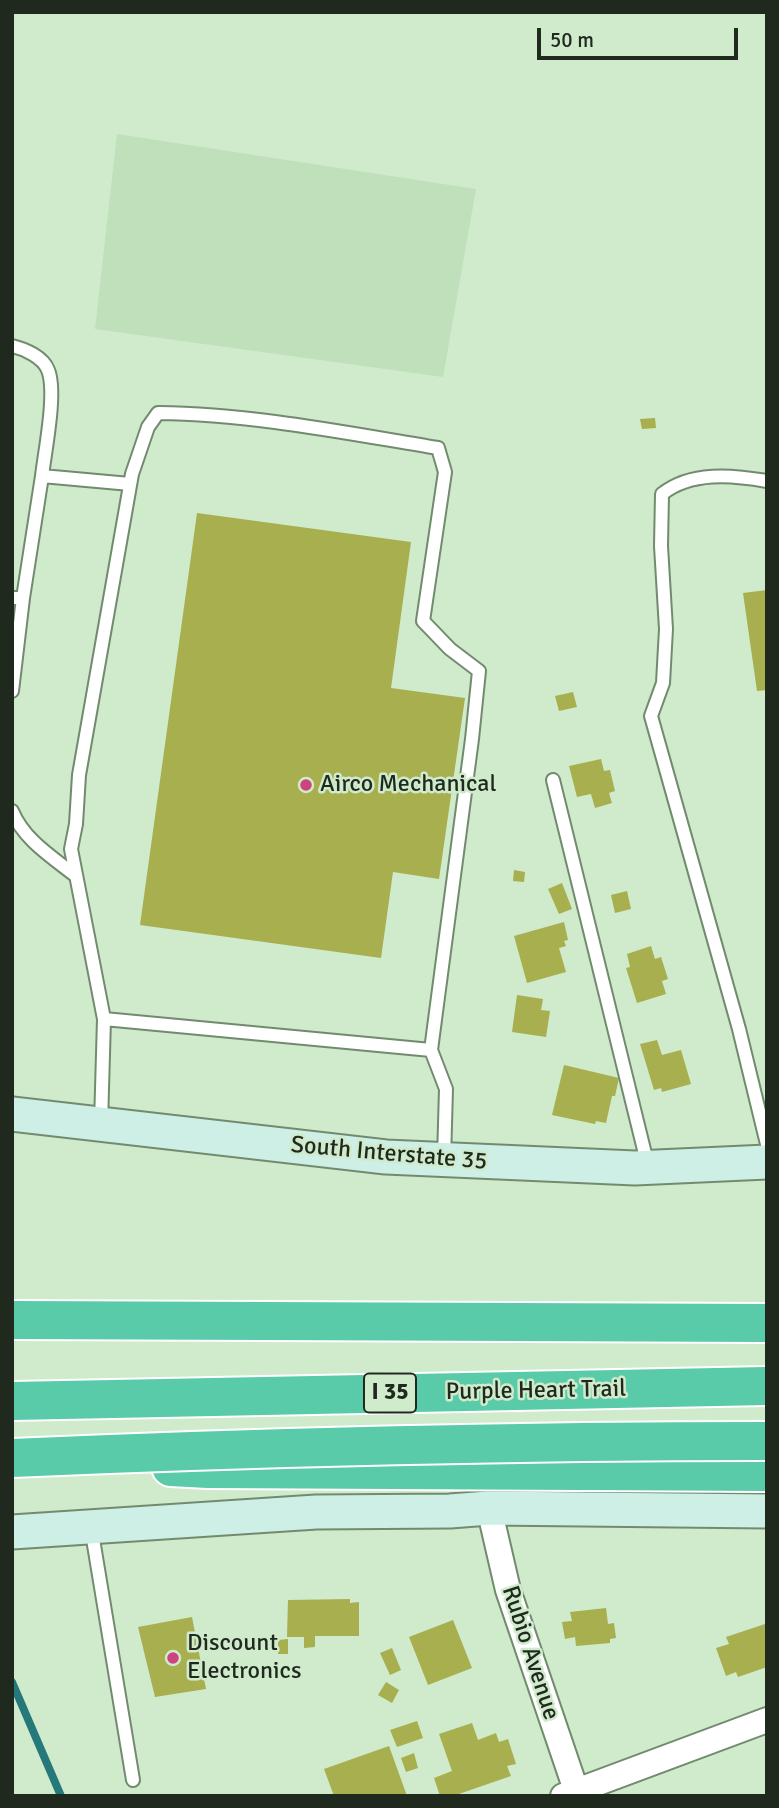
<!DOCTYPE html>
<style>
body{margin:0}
#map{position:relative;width:779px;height:1808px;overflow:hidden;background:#d0eacc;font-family:Signika,sans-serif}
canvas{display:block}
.frame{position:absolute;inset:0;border:14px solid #1f291e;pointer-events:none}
.scale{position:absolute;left:537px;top:28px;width:201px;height:32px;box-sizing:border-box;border:4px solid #1f291e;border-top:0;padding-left:9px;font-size:21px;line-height:24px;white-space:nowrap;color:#1f291e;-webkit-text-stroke:5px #d0eacc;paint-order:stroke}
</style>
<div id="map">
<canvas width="779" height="1808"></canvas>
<div class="frame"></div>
<div class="scale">50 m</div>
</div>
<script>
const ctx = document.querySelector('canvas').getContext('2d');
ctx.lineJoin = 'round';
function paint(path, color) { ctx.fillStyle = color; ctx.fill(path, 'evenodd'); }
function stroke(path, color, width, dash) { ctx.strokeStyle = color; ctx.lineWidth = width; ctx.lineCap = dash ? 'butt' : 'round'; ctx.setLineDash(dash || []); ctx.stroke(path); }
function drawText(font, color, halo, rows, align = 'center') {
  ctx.font = font + ' Signika,sans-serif'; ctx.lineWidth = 5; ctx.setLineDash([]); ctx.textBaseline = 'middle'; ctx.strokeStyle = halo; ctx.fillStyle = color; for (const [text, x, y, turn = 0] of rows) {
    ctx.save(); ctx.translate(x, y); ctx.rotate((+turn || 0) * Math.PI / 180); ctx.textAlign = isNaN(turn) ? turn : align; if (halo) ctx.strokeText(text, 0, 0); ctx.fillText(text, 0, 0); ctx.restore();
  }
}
const built = new Path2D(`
 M117,134L476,189L443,377L95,329Z`);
const stream = new Path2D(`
 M12,1682L61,1796`);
const building = new Path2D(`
 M655,418L656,428L642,429L640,419Z
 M197,513L411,542L391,688L465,698L439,879L393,872L381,958L140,925Z
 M767,590V690L757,691L743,593Z
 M573,692L577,707L559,711L555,696Z
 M601,759L604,771L610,770L615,791L609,793L612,803L595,808L591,794L577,797L569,766Z
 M514,870L525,872L524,882L513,881Z
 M562,883L572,909L559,914L548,889Z
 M627,891L631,909L615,913L611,895Z
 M564,922L568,940L564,941L566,946L559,948L566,972L527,983L514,936Z
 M651,946L655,959L661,957L668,979L662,981L666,994L637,1003L626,968L630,967L627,954Z
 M517,995L543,999L541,1010L550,1011L546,1037L512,1032Z
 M657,1040L662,1055L681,1050L691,1084L662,1092L661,1088L654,1090L640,1044Z
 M564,1065L619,1078L615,1096H612L606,1123L596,1121L595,1124L552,1115Z
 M350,1599V1603L359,1602V1636H315V1647L304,1648V1637H287L288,1600Z
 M606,1608L608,1624L614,1623L616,1638L610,1639V1643L576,1646L575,1637L565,1639L562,1622L572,1621L570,1612Z
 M192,1617L206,1689L155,1697L138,1627Z
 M453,1620L472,1668L428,1685L409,1637Z
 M765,1624L767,1667L738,1677L736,1672L726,1676L716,1648L729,1644L726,1637Z
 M288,1639V1654H278V1640Z
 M392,1648L401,1670L390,1675L380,1653Z
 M386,1682L399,1690L392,1703L378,1695Z
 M417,1721L423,1738L397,1747L390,1730Z
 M472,1723L478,1740L496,1733L499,1742L508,1739L516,1764L507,1766L511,1776L453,1796H440L434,1778L452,1771L439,1734Z
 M389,1746L407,1796H334L324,1769Z
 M414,1753L418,1768L406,1772L401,1758Z`);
const lane = new Path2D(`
 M12,346C25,349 43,357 48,370C57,392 45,450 42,476L130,484
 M767,481C732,475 691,471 662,494L661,546L666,629L663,683L651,716L739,1029L767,1144
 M12,598H23L12,691
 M23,598L42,476
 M553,780L648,1166
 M12,811C24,840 52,857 76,876
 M104,1019L431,1050
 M101,1124L104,1019L71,849L76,824L79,775L132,474L148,427L158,413C252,414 346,433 438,448L445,472L423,621L450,649L479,671L472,739L431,1050L446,1089L444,1159
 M91,1527L133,1780`);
const street = new Path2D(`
 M489,1508L508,1590L578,1796
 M563,1796L767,1720`);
const secondary = new Path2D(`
 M12,1114L386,1157L635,1168L767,1162
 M12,1532L316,1512L450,1511L489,1508L767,1511`);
const highway = new Path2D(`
 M12,1320L767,1323
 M12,1401L767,1386
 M171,1467L208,1469L767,1472`);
const highwayBridge = new Path2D(`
 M12,1458C264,1447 515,1441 767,1441`);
const markers = [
 [306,785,7,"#cc437e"],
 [173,1658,7,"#cc437e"]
];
const shields = [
 [390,1393,52]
];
const shieldNames = [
 ["I 35",390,1393]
];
const poiNames = [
 ["Airco Mechanical",320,785],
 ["Discount",187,1644],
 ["Electronics",187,1672]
];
const streetNames = [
 ["South Interstate 35",389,1154,5],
 ["Purple Heart Trail",536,1391,-1],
 ["Rubio Avenue",530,1653,72]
];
paint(built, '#c0e0bc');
stroke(stream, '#26797a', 8);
paint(building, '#a7af4e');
stroke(lane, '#728b6f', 16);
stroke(street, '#728b6f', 28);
stroke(secondary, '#728b6f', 37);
stroke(highway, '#fff', 42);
stroke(lane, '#fff', 12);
stroke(street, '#fff', 24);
stroke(secondary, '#cdefe5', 33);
stroke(highway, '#59cba9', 38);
stroke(highwayBridge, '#fff', 42, []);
stroke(highwayBridge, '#59cba9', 38);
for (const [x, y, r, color] of markers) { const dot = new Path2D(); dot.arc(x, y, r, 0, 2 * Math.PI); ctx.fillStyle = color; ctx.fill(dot); stroke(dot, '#d0eacc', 2.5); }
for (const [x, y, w] of shields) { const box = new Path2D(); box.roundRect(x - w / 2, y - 19.5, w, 39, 5); ctx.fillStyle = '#d0eacc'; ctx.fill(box); stroke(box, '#1f291e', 2); }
drawText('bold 23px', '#1f291e', null, shieldNames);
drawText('24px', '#1f291e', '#d0eacc', poiNames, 'left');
drawText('24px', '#1f291e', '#d0eacc', streetNames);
</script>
